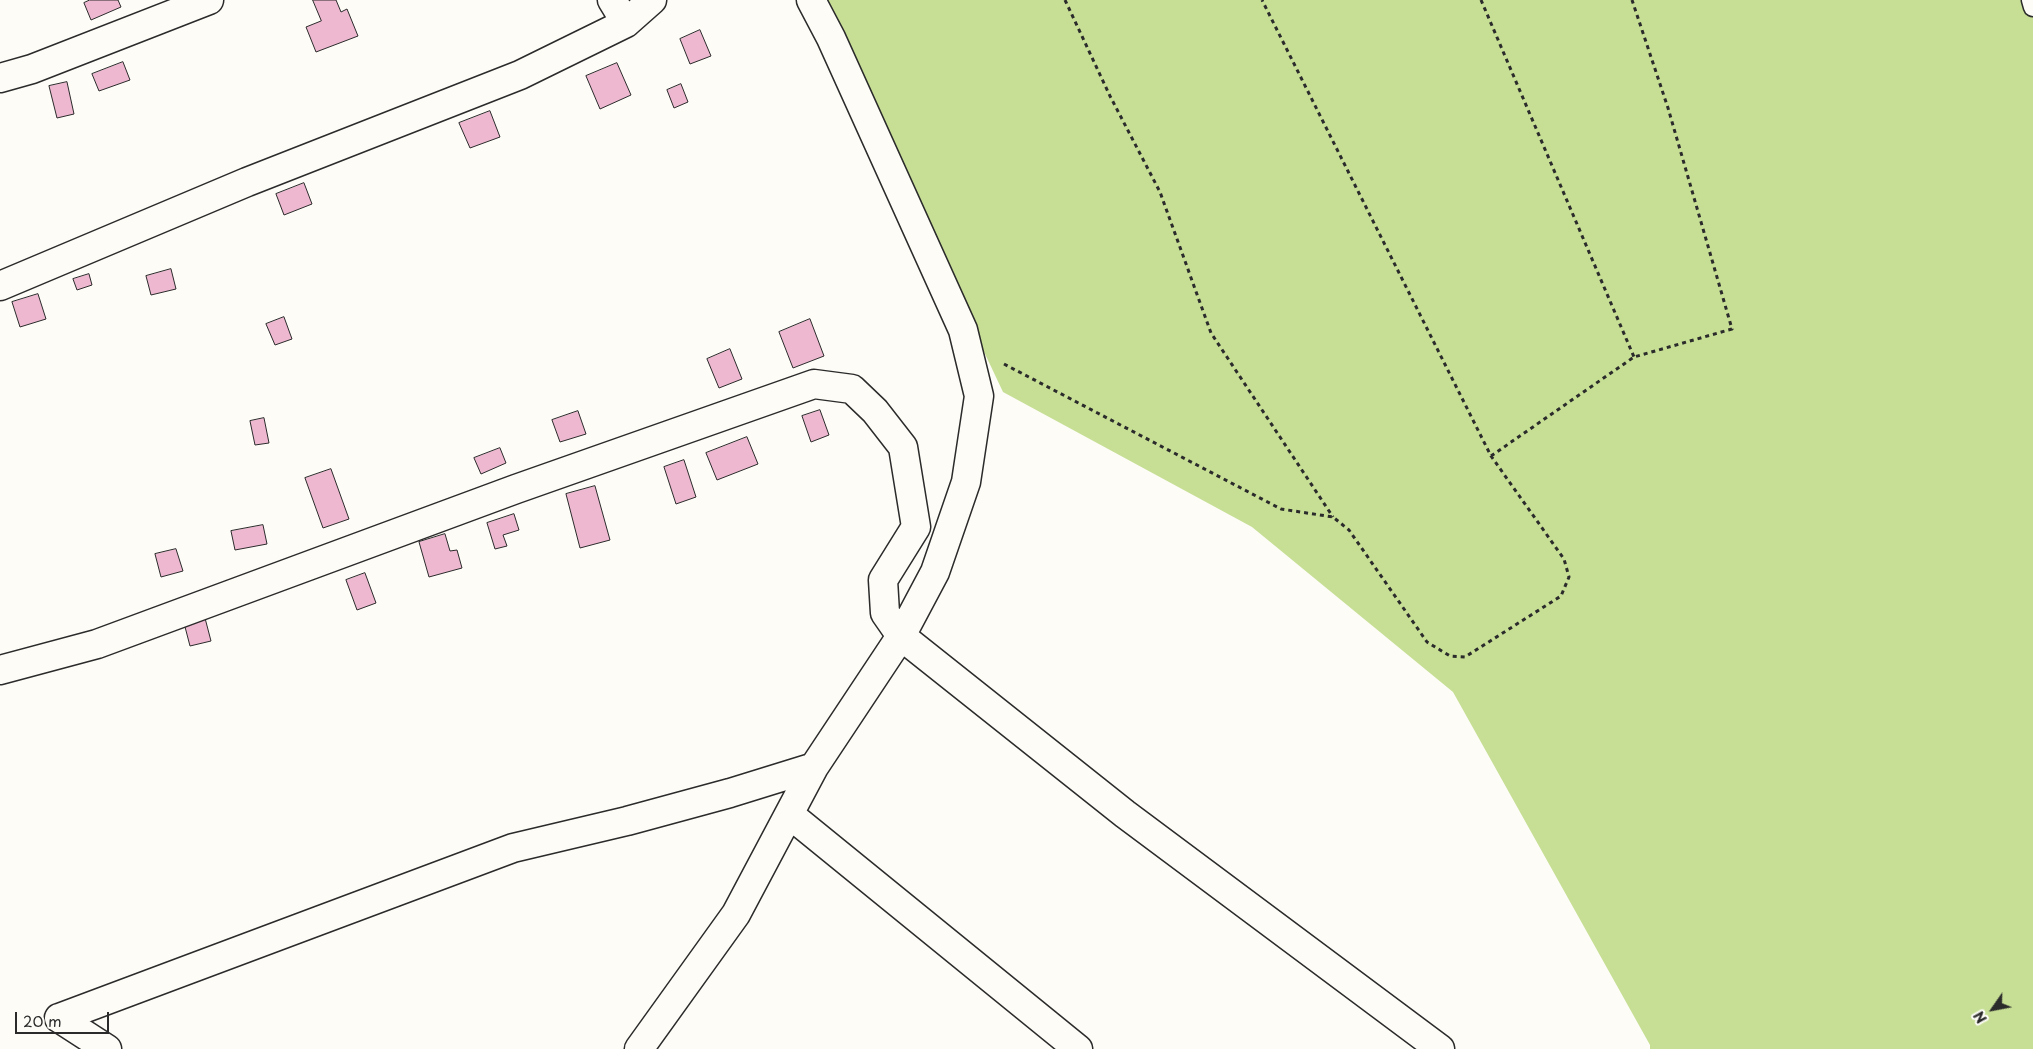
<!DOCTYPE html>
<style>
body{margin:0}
#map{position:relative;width:2033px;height:1049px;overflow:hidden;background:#fdfcf7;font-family:"Playpen Sans",sans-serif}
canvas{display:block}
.north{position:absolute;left:1968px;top:984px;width:50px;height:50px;-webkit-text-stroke:4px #fdfcf7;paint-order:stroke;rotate:237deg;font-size:14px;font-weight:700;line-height:20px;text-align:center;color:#2b2b2b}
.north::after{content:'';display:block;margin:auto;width:18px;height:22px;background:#2b2b2b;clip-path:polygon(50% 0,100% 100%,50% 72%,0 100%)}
.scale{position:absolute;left:15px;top:1012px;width:94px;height:22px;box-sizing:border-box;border:2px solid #2b2b2b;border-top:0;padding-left:6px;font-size:15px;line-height:18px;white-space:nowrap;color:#2b2b2b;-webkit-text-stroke:4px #fdfcf7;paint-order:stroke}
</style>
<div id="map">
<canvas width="2033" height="1049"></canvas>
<div class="north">N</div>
<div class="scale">20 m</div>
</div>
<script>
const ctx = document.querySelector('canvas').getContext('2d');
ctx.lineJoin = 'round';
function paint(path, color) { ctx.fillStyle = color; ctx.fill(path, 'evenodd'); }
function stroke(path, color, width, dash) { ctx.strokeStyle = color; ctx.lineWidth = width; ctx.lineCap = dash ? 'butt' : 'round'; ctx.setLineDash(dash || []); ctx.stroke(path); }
const green = new Path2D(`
 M818,0H2033V1049H1650V1045L1453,692L1252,527L1003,392Z`);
const building = new Path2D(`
 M90,0H118L121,7L91,20L84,3Z
 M313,0H336L341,12L347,9L358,36L316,52L306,27L321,21Z
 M700,30L711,56L690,64L680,39Z
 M123,62L130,80L99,91L92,74Z
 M617,63L631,95L600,109L586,76Z
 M67,82L74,114L57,118L49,86Z
 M681,84L688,102L674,108L667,90Z
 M490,111L500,137L470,148L459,123Z
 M304,183L312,204L284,215L276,194Z
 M171,269L176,289L151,295L146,276Z
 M89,274L92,285L77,290L73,279Z
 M38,294L46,319L20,327L12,302Z
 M284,317L292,339L275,345L266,324Z
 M810,319L824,356L793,368L779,332Z
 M730,349L742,379L719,388L707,359Z
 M820,410L829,435L811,442L802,416Z
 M578,411L586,434L560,442L552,420Z
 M264,418L269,443L255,445L250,421Z
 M747,437L758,464L717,480L706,453Z
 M500,448L506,463L481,474L474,458Z
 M684,460L696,497L676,504L664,467Z
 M331,469L349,519L323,528L305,478Z
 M595,486L610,540L580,548L566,494Z
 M514,514L519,530L503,535L507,546L495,549L487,523Z
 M263,525L267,544L235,550L231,531Z
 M445,534L450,551L457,550L462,568L429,577L419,542Z
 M176,549L183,571L161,577L155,554Z
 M365,573L376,603L357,610L346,580Z
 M205,618L211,641L190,646L184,623Z`);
const path = new Path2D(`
 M1065,0L1110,96L1160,192L1211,333L1333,517
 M1481,0L1634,357
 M1004,364L1281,509L1333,517L1349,530L1427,642L1450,656L1465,657L1561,596L1569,577L1564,559L1491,456L1262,0
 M1491,456L1634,357L1732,329L1668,108L1632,0`);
const service = new Path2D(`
 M2031,0L2033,7`);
const minor = new Path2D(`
 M612,0L626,23
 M0,78L32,69L209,0
 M0,286L247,182L520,75L626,23L652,0
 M0,670L97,644L516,489L814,384L852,389L875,411L903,447L916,527L883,580L885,613L901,636L1125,814L1440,1049
 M789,814L1078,1049
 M59,1018L513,848L627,821L730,793L814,767L901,636L935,572L966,482L979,396L963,330L831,38L811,0
 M59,1018L107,1049
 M639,1049L736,914L814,767`);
paint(green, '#c7df95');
paint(building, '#eeb8d1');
stroke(building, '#2b2b2b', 1);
stroke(service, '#2b2b2b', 21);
stroke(minor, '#2b2b2b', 31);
stroke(path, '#2b2b2b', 3, [4, 4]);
stroke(service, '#fdfcf7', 18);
stroke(minor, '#fdfcf7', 28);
</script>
